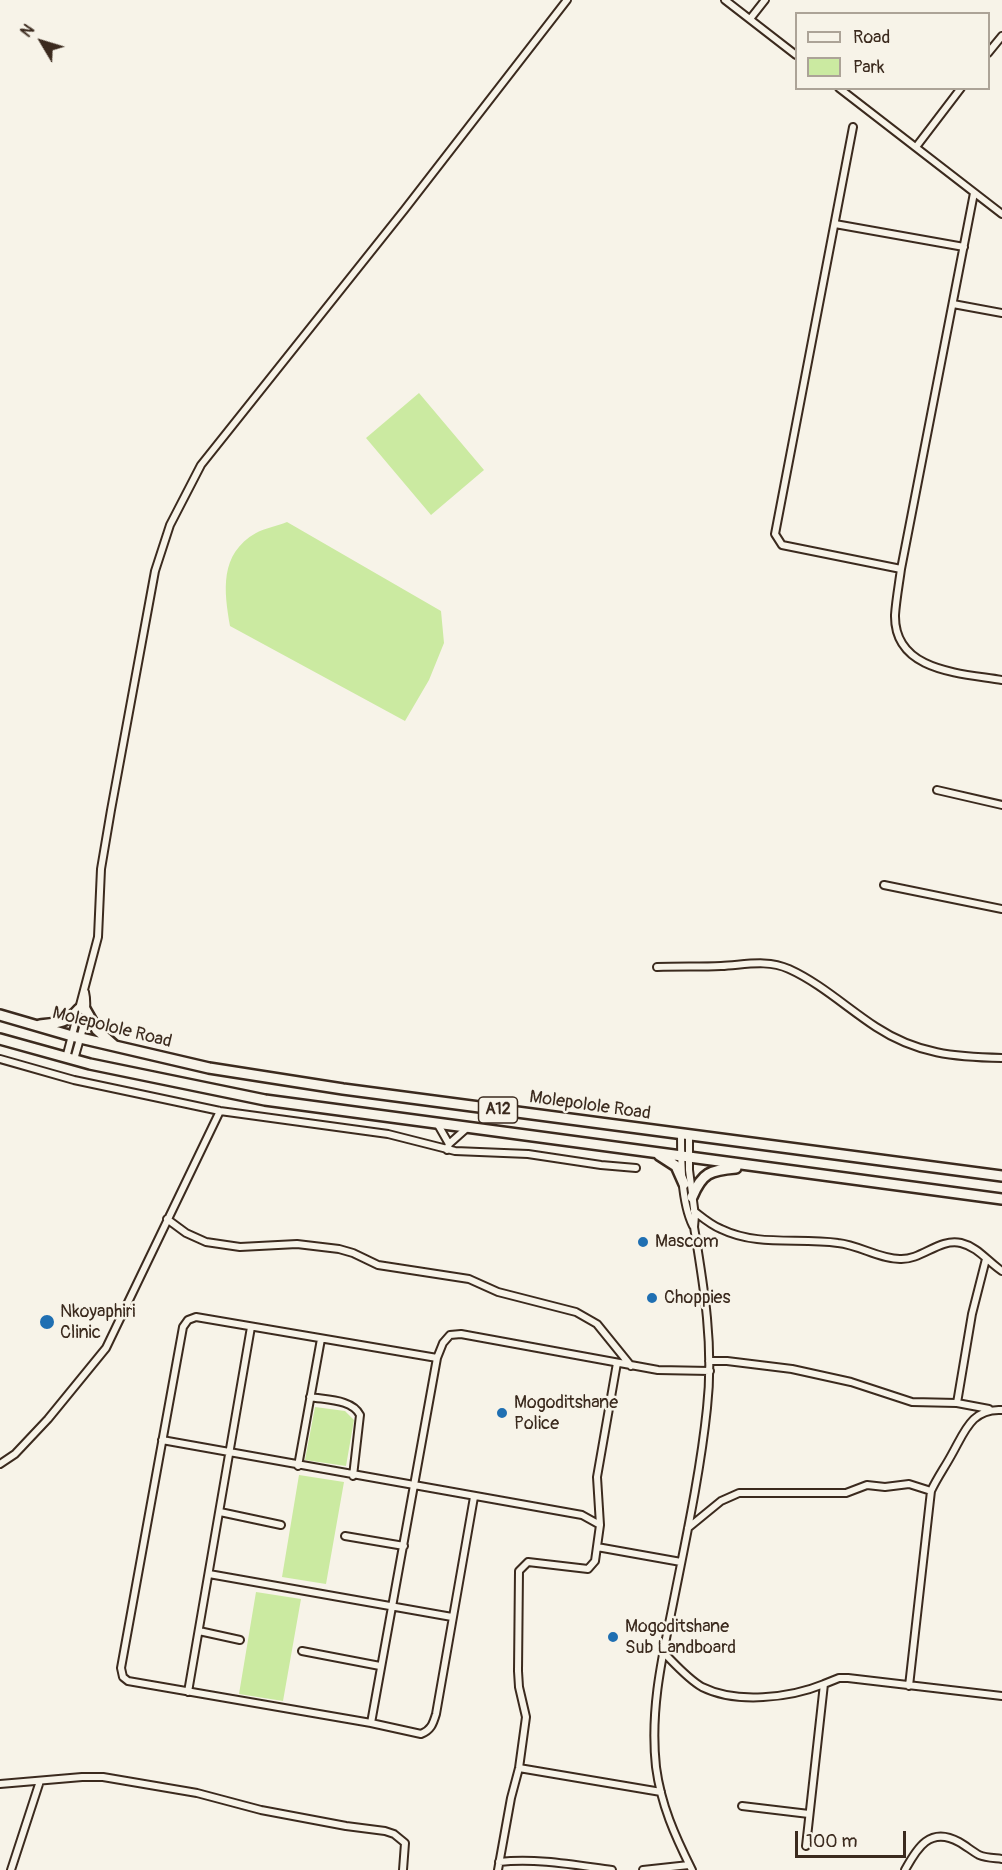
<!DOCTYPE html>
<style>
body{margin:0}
#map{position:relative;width:1002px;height:1870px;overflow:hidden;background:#f7f3e8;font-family:Pangolin,sans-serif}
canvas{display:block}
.legend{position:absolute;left:795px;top:12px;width:195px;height:78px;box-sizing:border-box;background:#f7f3e8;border:2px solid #aca397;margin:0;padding:8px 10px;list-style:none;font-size:18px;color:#3b2a1e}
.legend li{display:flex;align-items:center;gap:12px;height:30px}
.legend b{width:30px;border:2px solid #aca397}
.north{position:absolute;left:12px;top:12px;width:60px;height:60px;-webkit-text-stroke:4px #f7f3e8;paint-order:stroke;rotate:308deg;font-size:16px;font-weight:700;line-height:24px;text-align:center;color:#3b2a1e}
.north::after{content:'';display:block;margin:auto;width:21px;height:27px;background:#3b2a1e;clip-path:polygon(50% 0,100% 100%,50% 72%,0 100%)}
.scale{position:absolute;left:795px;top:1831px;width:111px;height:27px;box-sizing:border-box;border:3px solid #3b2a1e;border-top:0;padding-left:8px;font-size:18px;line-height:21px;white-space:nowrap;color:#3b2a1e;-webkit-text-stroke:4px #f7f3e8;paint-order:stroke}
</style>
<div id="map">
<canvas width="1002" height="1870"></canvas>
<ul class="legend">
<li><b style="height:8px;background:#f7f3e8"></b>Road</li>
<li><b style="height:16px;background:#cbeaa1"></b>Park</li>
</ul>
<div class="north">N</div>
<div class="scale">100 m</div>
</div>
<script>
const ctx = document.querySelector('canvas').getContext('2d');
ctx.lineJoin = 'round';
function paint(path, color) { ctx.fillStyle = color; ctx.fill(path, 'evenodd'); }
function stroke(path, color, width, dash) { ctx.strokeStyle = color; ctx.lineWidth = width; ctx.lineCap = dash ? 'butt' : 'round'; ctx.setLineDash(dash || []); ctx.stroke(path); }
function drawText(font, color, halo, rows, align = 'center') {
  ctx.font = font + ' Pangolin,sans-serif'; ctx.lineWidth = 5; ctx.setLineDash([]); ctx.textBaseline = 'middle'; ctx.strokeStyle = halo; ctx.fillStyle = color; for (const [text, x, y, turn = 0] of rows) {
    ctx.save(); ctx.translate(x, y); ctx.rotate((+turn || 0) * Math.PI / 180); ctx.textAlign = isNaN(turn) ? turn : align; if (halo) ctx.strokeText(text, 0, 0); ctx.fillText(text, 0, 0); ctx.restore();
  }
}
const green = new Path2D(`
 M419,393L484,470L431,515L366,438Z
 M287,522L441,611L444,643L429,680L405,721L230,626C224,591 219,554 256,533C265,528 277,526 287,522Z
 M315,1407L345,1411L354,1420L346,1466L305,1460Z
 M299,1475L344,1482L326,1584L282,1577Z
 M256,1592L301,1599L283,1701L239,1694Z`);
const minor = new Path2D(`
 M725,0L796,55
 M750,19L765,0
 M988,53L1002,36
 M839,88L1002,214
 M853,127L775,534L782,545L901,569L974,193
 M916,147L961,88
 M835,224L964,247
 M953,304L1002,313
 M901,569C899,584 896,600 895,615C894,672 961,673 1002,680
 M937,790L1002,805
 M884,885L1002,909
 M657,967C679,966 700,967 721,966C744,965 767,959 789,969C820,983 847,1008 876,1027C917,1054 955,1057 1002,1058
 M66,1058L98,937L101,869L111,810L155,571L170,525L201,465L405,209L567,0
 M0,1059L74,1080L220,1111L388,1134L455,1151L528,1154L601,1165L636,1168
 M74,1060C79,1040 90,1013 85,992
 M437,1123L449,1144
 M681,1134C681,1161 681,1202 693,1226
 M689,1135V1170L695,1216L694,1227C704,1287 714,1346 707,1408C700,1475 685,1543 672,1609C661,1662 650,1713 656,1767C661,1805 675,1836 692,1870
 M447,1150L449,1144L468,1127
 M694,1211C703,1218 711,1225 721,1229C758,1247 799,1237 838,1243C859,1245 879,1259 900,1259C922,1260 939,1238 961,1243C978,1247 988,1262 1002,1271
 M167,1219L186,1233L206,1242L240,1247L297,1244L339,1249L353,1253L378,1265L469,1279L498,1292L576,1312L597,1324L631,1366
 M986,1259L972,1314L957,1403L989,1409
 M437,1358L196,1317L188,1320L183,1327L121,1668L123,1677L128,1681L371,1723L421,1734C431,1730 433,1724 436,1714L474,1497
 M709,1361H727L792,1369L851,1382L912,1402L957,1403
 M310,1397C326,1400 352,1399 360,1415L353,1476
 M162,1440L582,1515L600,1525L595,1561L588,1569L528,1562L519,1571L518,1671L519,1687L526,1717L519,1768L511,1798L498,1870
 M0,1464L15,1454L48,1419L106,1348L220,1111
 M298,1466L321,1339
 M220,1512L281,1525
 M600,1525L597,1477L617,1363
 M688,1528L721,1501L739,1493H846L867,1485L885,1487L909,1484L931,1491
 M345,1536L404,1546
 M597,1547L681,1562
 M209,1574L452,1617
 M199,1631L240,1640
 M302,1651L380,1666
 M664,1653C675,1664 688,1679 702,1687C736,1704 790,1698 824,1684
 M909,1686L931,1491C937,1478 945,1467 952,1454C965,1431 972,1408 1002,1410
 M188,1692L251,1327
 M371,1723L437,1358L443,1343L450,1335L461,1334L658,1370L710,1371
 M519,1768L661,1792
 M0,1784L82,1777H103L197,1793L261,1810L346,1826L385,1831L394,1834L405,1843L403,1870
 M742,1806L809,1814
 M806,1846L824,1684L839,1678H848L1002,1696
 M499,1862C537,1858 574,1865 612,1870
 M11,1870L40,1781
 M643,1870L689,1865
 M905,1870C917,1848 930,1826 959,1842C966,1846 972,1851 979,1855C986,1858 995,1858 1002,1859`);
const primary = new Path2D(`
 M85,1009L97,1030L115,1046
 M0,1015L72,1036L209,1068L343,1089L1002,1176
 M40,1025C57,1023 67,1023 79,1009
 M0,1039L90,1064L265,1100L1002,1199
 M659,1155L676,1166L684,1184
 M692,1197C702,1173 710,1170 736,1168`);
const markers = [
 [643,1242,6,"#1f6fb2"],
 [652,1298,6,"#1f6fb2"],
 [47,1322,8,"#1f6fb2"],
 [502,1413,6,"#1f6fb2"],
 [613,1637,6,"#1f6fb2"]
];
const shields = [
 [498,1110,39]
];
const shieldNames = [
 ["A12",498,1110]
];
const streetNames = [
 ["Molepolole Road",112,1028,14],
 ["Molepolole Road",590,1106,8]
];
const poiNames = [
 ["Mascom",655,1242],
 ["Choppies",664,1298],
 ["Nkoyaphiri",60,1312],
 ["Clinic",60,1333],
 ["Mogoditshane",514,1403],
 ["Police",514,1424],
 ["Mogoditshane",625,1627],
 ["Sub Landboard",625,1648]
];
paint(green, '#cbeaa1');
stroke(minor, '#3b2a1e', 10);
stroke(primary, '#3b2a1e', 14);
stroke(minor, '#f7f3e8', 6);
stroke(primary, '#f7f3e8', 9);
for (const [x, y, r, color] of markers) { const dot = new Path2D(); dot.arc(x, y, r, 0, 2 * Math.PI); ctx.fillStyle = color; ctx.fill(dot); stroke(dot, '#f7f3e8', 2); }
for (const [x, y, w] of shields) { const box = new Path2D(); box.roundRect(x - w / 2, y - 13, w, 26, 4.5); ctx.fillStyle = '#f7f3e8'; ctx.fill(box); stroke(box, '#3b2a1e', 1.5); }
drawText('bold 16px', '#3b2a1e', null, shieldNames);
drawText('18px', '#3b2a1e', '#f7f3e8', streetNames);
drawText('18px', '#3b2a1e', '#f7f3e8', poiNames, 'left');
</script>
